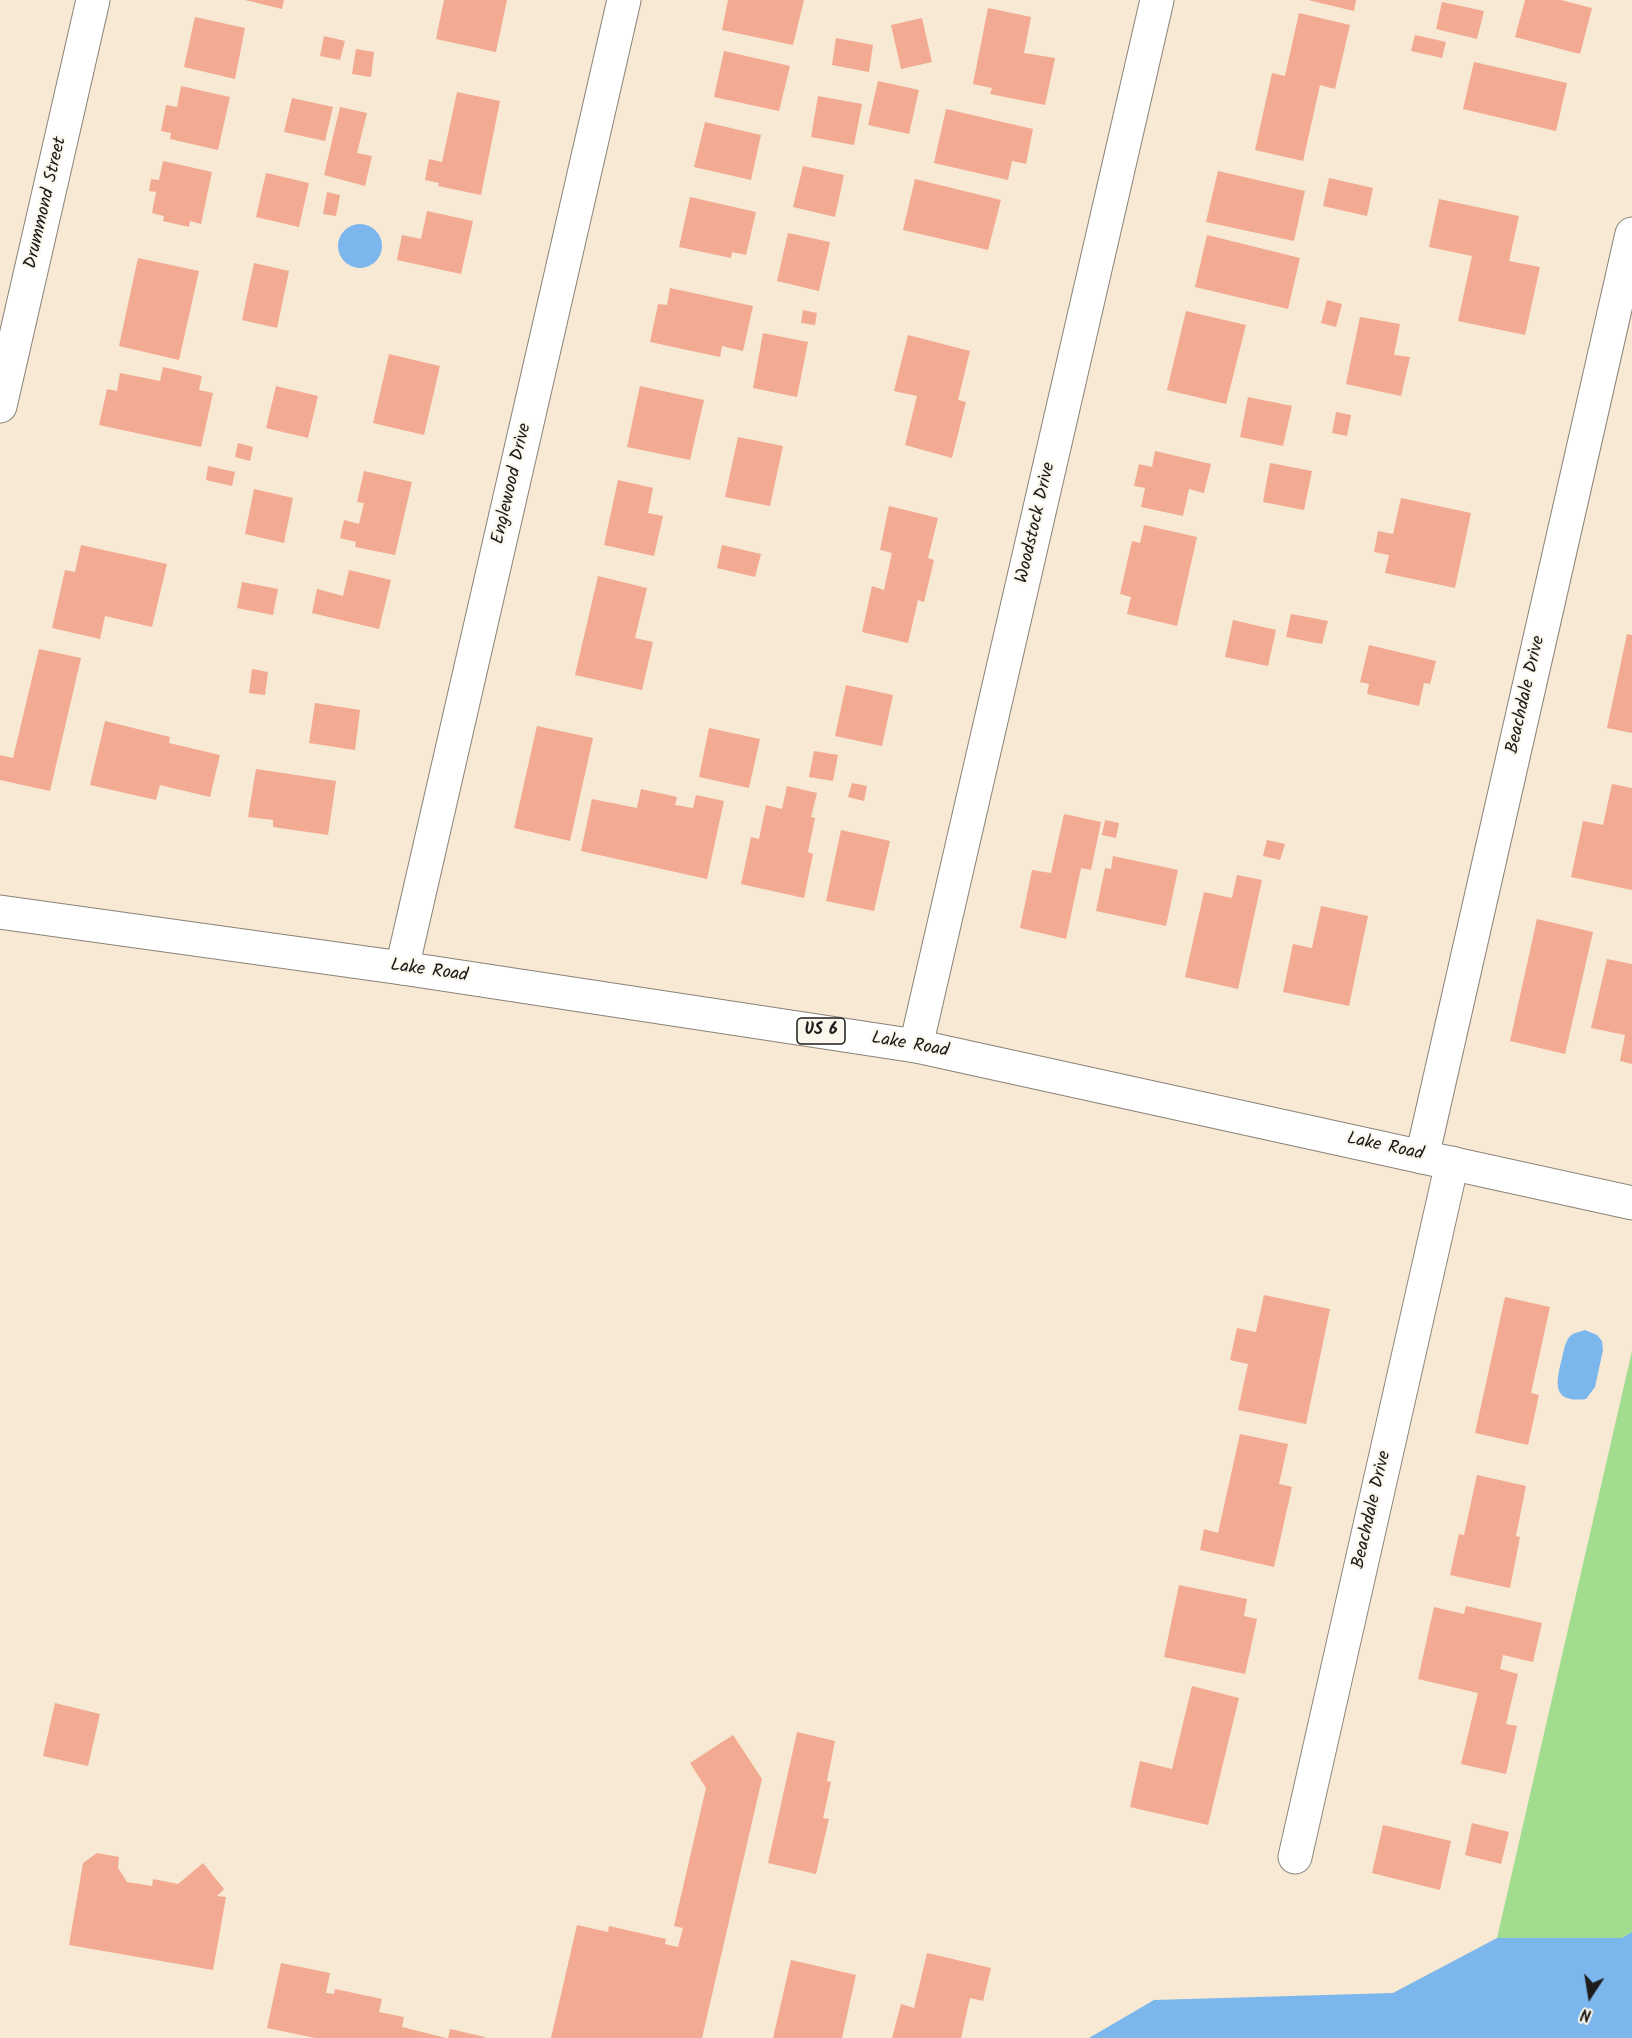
<!DOCTYPE html>
<style>
body{margin:0}
#map{position:relative;width:1632px;height:2038px;overflow:hidden;background:#f7e9d3;font-family:Kalam,sans-serif}
canvas{display:block}
.north{position:absolute;left:1560px;top:1966px;width:60px;height:60px;-webkit-text-stroke:4px #fbf7ec;paint-order:stroke;rotate:192deg;font-size:16px;font-weight:700;line-height:24px;text-align:center;color:#1c1c1c}
.north::after{content:'';display:block;margin:auto;width:21px;height:27px;background:#1c1c1c;clip-path:polygon(50% 0,100% 100%,50% 72%,0 100%)}
</style>
<div id="map">
<canvas width="1632" height="2038"></canvas>
<div class="north">N</div>
</div>
<script>
const ctx = document.querySelector('canvas').getContext('2d');
ctx.lineJoin = 'round';
function paint(path, color) { ctx.fillStyle = color; ctx.fill(path, 'evenodd'); }
function stroke(path, color, width, dash) { ctx.strokeStyle = color; ctx.lineWidth = width; ctx.lineCap = dash ? 'butt' : 'round'; ctx.setLineDash(dash || []); ctx.stroke(path); }
function drawText(font, color, halo, rows, align = 'center') {
  ctx.font = font + ' Kalam,sans-serif'; ctx.lineWidth = 4.5; ctx.setLineDash([]); ctx.textBaseline = 'middle'; ctx.strokeStyle = halo; ctx.fillStyle = color; for (const [text, x, y, turn = 0] of rows) {
    ctx.save(); ctx.translate(x, y); ctx.rotate((+turn || 0) * Math.PI / 180); ctx.textAlign = isNaN(turn) ? turn : align; if (halo) ctx.strokeText(text, 0, 0); ctx.fillText(text, 0, 0); ctx.restore();
  }
}
const green = new Path2D(`
 M1632,1351V1932L1622,1938H1497Z`);
const water = new Path2D(`
 M338 246a22 22 0 1 1 44 0a22 22 0 1 1-44 0Z
 M1585,1330L1597,1335L1602,1341L1603,1350L1595,1387L1586,1399C1554,1403 1555,1386 1561,1362C1563,1356 1564,1345 1568,1339C1571,1333 1579,1332 1585,1330Z
 M1632,1932V2038H1089L1154,2000L1393,1993L1497,1938H1622Z`);
const building = new Path2D(`
 M245,0H284L282,9Z
 M444,0H507L496,52L436,39Z
 M728,0H804L793,45L722,30Z
 M1308,0H1356L1354,11Z
 M1525,0H1561L1592,8L1580,54L1515,37Z
 M1442,2L1484,11L1477,39L1436,29Z
 M988,8L1031,17L1024,53L1055,58L1045,105L990,94L992,88L973,84Z
 M1299,13L1350,25L1335,89L1320,85L1303,161L1255,150L1272,73L1285,76Z
 M195,17L245,28L235,79L184,67Z
 M922,18L932,62L901,69L891,25Z
 M1415,35L1446,42L1442,58L1411,51Z
 M324,36L345,41L340,60L320,56Z
 M836,38L873,45L869,72L832,65Z
 M356,49L374,52L371,77L352,74Z
 M724,51L790,66L779,111L714,97Z
 M1474,62L1567,83L1556,131L1463,109Z
 M878,81L919,90L909,134L868,125Z
 M181,86L230,97L218,150L170,139L171,133L161,131L166,105L177,107Z
 M457,92L500,101L481,195L438,186L439,183L425,180L429,159L442,162Z
 M818,96L862,104L854,145L811,137Z
 M292,98L333,107L325,141L284,132Z
 M340,107L367,113L357,153L372,156L365,186L324,175Z
 M946,109L1033,129L1026,164L1012,161L1008,180L934,163Z
 M705,122L761,135L751,180L694,167Z
 M163,161L212,172L201,224L190,221L189,227L163,221L164,216L152,213L156,192L149,191L151,179L159,180Z
 M803,166L844,175L835,217L793,207Z
 M1218,171L1305,191L1294,241L1206,222Z
 M266,173L309,183L299,227L256,217Z
 M1329,178L1373,188L1367,216L1323,206Z
 M915,179L1001,200L988,250L903,230Z
 M327,192L340,195L336,216L323,214Z
 M690,197L756,212L746,255L732,252L731,258L679,247Z
 M1439,199L1519,216L1509,261L1540,267L1525,335L1458,321L1472,256L1429,247Z
 M427,211L473,221L461,274L397,260L402,235L421,239Z
 M788,233L830,242L819,291L777,281Z
 M1207,235L1300,258L1288,309L1195,287Z
 M138,258L199,271L179,360L119,346Z
 M254,263L289,271L277,328L242,320Z
 M670,288L753,306L743,351L722,346L720,357L650,342L658,304L667,305Z
 M1327,300L1342,304L1336,327L1321,323Z
 M803,310L817,313L815,325L801,323Z
 M1186,311L1246,325L1226,404L1167,390Z
 M1360,317L1400,324L1394,355L1410,357L1401,396L1346,384Z
 M763,333L808,342L797,397L753,388Z
 M908,335L970,351L958,400L966,402L952,458L905,445L917,396L894,391Z
 M389,354L440,366L424,435L373,423Z
 M163,367L202,376L199,390L213,393L201,447L99,425L107,389L117,391L120,373L160,381Z
 M276,386L318,396L308,438L266,428Z
 M640,386L704,400L690,460L627,447Z
 M1248,397L1292,406L1283,446L1240,437Z
 M1336,412L1351,415L1347,436L1332,433Z
 M738,437L783,446L770,506L725,497Z
 M238,443L253,447L250,461L235,457Z
 M1155,451L1211,464L1204,493L1189,489L1183,516L1141,507L1145,488L1134,486L1139,464L1152,467Z
 M1270,463L1312,471L1304,510L1263,502Z
 M208,466L235,472L232,486L206,480Z
 M364,471L412,482L395,555L355,547L356,542L340,538L344,520L359,524L364,503L357,502Z
 M618,480L653,488L648,513L663,516L654,556L604,545Z
 M254,489L293,498L284,543L245,534Z
 M1401,498L1471,513L1455,588L1385,573L1389,555L1374,552L1378,531L1393,534Z
 M889,506L938,518L928,558L934,560L924,602L918,600L908,643L862,632L872,586L884,590L892,553L880,550Z
 M1144,525L1197,537L1177,626L1127,614L1131,597L1120,594L1132,541L1140,543Z
 M81,545L167,564L152,627L105,616L100,639L52,628L65,570L75,572Z
 M722,545L761,554L755,577L717,568Z
 M349,570L391,580L379,629L312,613L317,589L343,596Z
 M598,576L647,588L635,638L653,642L642,690L575,675Z
 M242,582L278,589L273,615L237,608Z
 M1291,614L1328,621L1322,644L1286,637Z
 M1233,620L1276,630L1268,666L1225,657Z
 M1627,634L1632,635V733L1607,728Z
 M1369,645L1436,661L1430,684L1424,683L1419,706L1367,694L1369,684L1360,682Z
 M39,649L81,658L50,791L0,780V755L13,758Z
 M252,669L268,672L265,695L249,693Z
 M846,685L893,695L882,746L835,736Z
 M315,703L360,710L355,750L309,743Z
 M105,721L170,737L169,743L220,755L210,797L160,785L156,800L90,785Z
 M537,726L593,738L570,841L514,828Z
 M709,728L760,739L749,788L699,777Z
 M814,751L838,755L833,781L809,777Z
 M256,769L336,781L328,835L273,827V820L248,817Z
 M852,783L867,786L864,801L848,797Z
 M1612,784L1632,788V890L1571,877L1583,821L1603,825Z
 M787,786L817,793L811,817L815,818L808,852L813,854L804,898L741,884L751,837L759,839L766,805L782,809Z
 M641,789L677,797L675,805L693,808L696,795L724,801L707,879L581,851L592,799L637,808Z
 M1064,814L1101,822L1091,870L1081,868L1066,939L1020,928L1032,870L1051,873Z
 M1105,820L1119,823L1116,838L1102,835Z
 M841,830L890,841L874,911L826,901Z
 M1267,840L1285,844L1280,860L1263,856Z
 M1113,856L1178,870L1166,926L1096,911L1105,868L1111,869Z
 M1237,875L1262,880L1238,989L1185,977L1204,892L1232,898Z
 M1321,906L1368,916L1349,1006L1283,992L1293,944L1312,948Z
 M1537,919L1593,932L1565,1054L1510,1041Z
 M1607,959L1632,964V1064L1620,1061L1625,1035L1591,1028Z
 M1264,1295L1330,1309L1306,1424L1238,1410L1248,1364L1230,1360L1237,1328L1256,1332Z
 M1505,1297L1550,1307L1531,1393L1539,1395L1528,1445L1475,1433Z
 M1240,1434L1288,1444L1279,1484L1292,1487L1274,1567L1200,1550L1204,1529L1218,1533Z
 M1477,1475L1526,1486L1516,1536L1520,1537L1510,1588L1450,1575L1459,1534L1464,1535Z
 M1179,1585L1247,1599L1244,1616L1257,1619L1245,1674L1164,1657Z
 M1466,1606L1542,1623L1533,1662L1503,1655L1500,1669L1518,1674L1506,1724L1517,1726L1506,1774L1461,1764L1478,1693L1418,1679L1434,1607L1464,1614Z
 M1192,1686L1239,1698L1208,1825L1130,1807L1140,1761L1172,1769Z
 M55,1703L100,1714L88,1766L43,1756Z
 M797,1732L835,1741L827,1781L831,1782L823,1818L829,1819L816,1874L768,1863Z
 M733,1735L762,1779L702,2038H551L577,1925L608,1932L609,1926L666,1939L665,1944L678,1947L683,1928L674,1926L706,1788L690,1763Z
 M1472,1823L1509,1832L1501,1864L1465,1855Z
 M1383,1825L1451,1841L1440,1890L1372,1873Z
 M97,1853L119,1857L118,1868L127,1882L152,1886L153,1879L178,1884L203,1863L224,1889L217,1896L226,1897L213,1970L69,1945L83,1863Z
 M927,1953L991,1968L983,2001L970,1998L961,2038H892L901,2004L914,2008Z
 M791,1960L856,1975L842,2038H773Z
 M281,1963L330,1973L326,1993L334,1994L335,1989L382,1999L379,2012L404,2017L402,2027L446,2038H315L267,2028Z
 M450,2029L485,2037V2038H448Z`);
const minor = new Path2D(`
 M0,406L93,0
 M402,968L624,0
 M916,1046L1157,0
 M1422,1157L1632,234
 M1295,1857L1452,1163`);
const major = new Path2D(`
 M0,912L402,968L916,1046L1632,1203`);
const shields = [
 [821,1031,48]
];
const shieldNames = [
 ["US 6",821,1031]
];
const streetNames = [
 ["Drummond Street",47,203,-77],
 ["Englewood Drive",513,484,-77],
 ["Woodstock Drive",1037,523,-77],
 ["Beachdale Drive",1527,695,-77],
 ["Lake Road",429,972,8],
 ["Lake Road",910,1046,10],
 ["Lake Road",1385,1148,12],
 ["Beachdale Drive",1373,1510,-77]
];
paint(green, '#a1dc8f');
paint(water, '#7bb7ed');
paint(building, '#f2aa92');
stroke(minor, '#8a8278', 35);
stroke(major, '#8a8278', 35);
stroke(minor, '#fff', 33);
stroke(major, '#fff', 33);
for (const [x, y, w] of shields) { const box = new Path2D(); box.roundRect(x - w / 2, y - 13, w, 26, 4.5); ctx.fillStyle = '#fbf7ec'; ctx.fill(box); stroke(box, '#1c1c1c', 1.5); }
drawText('bold 16px', '#1c1c1c', null, shieldNames);
drawText('18px', '#1c1c1c', '#fbf7ec', streetNames);
</script>
